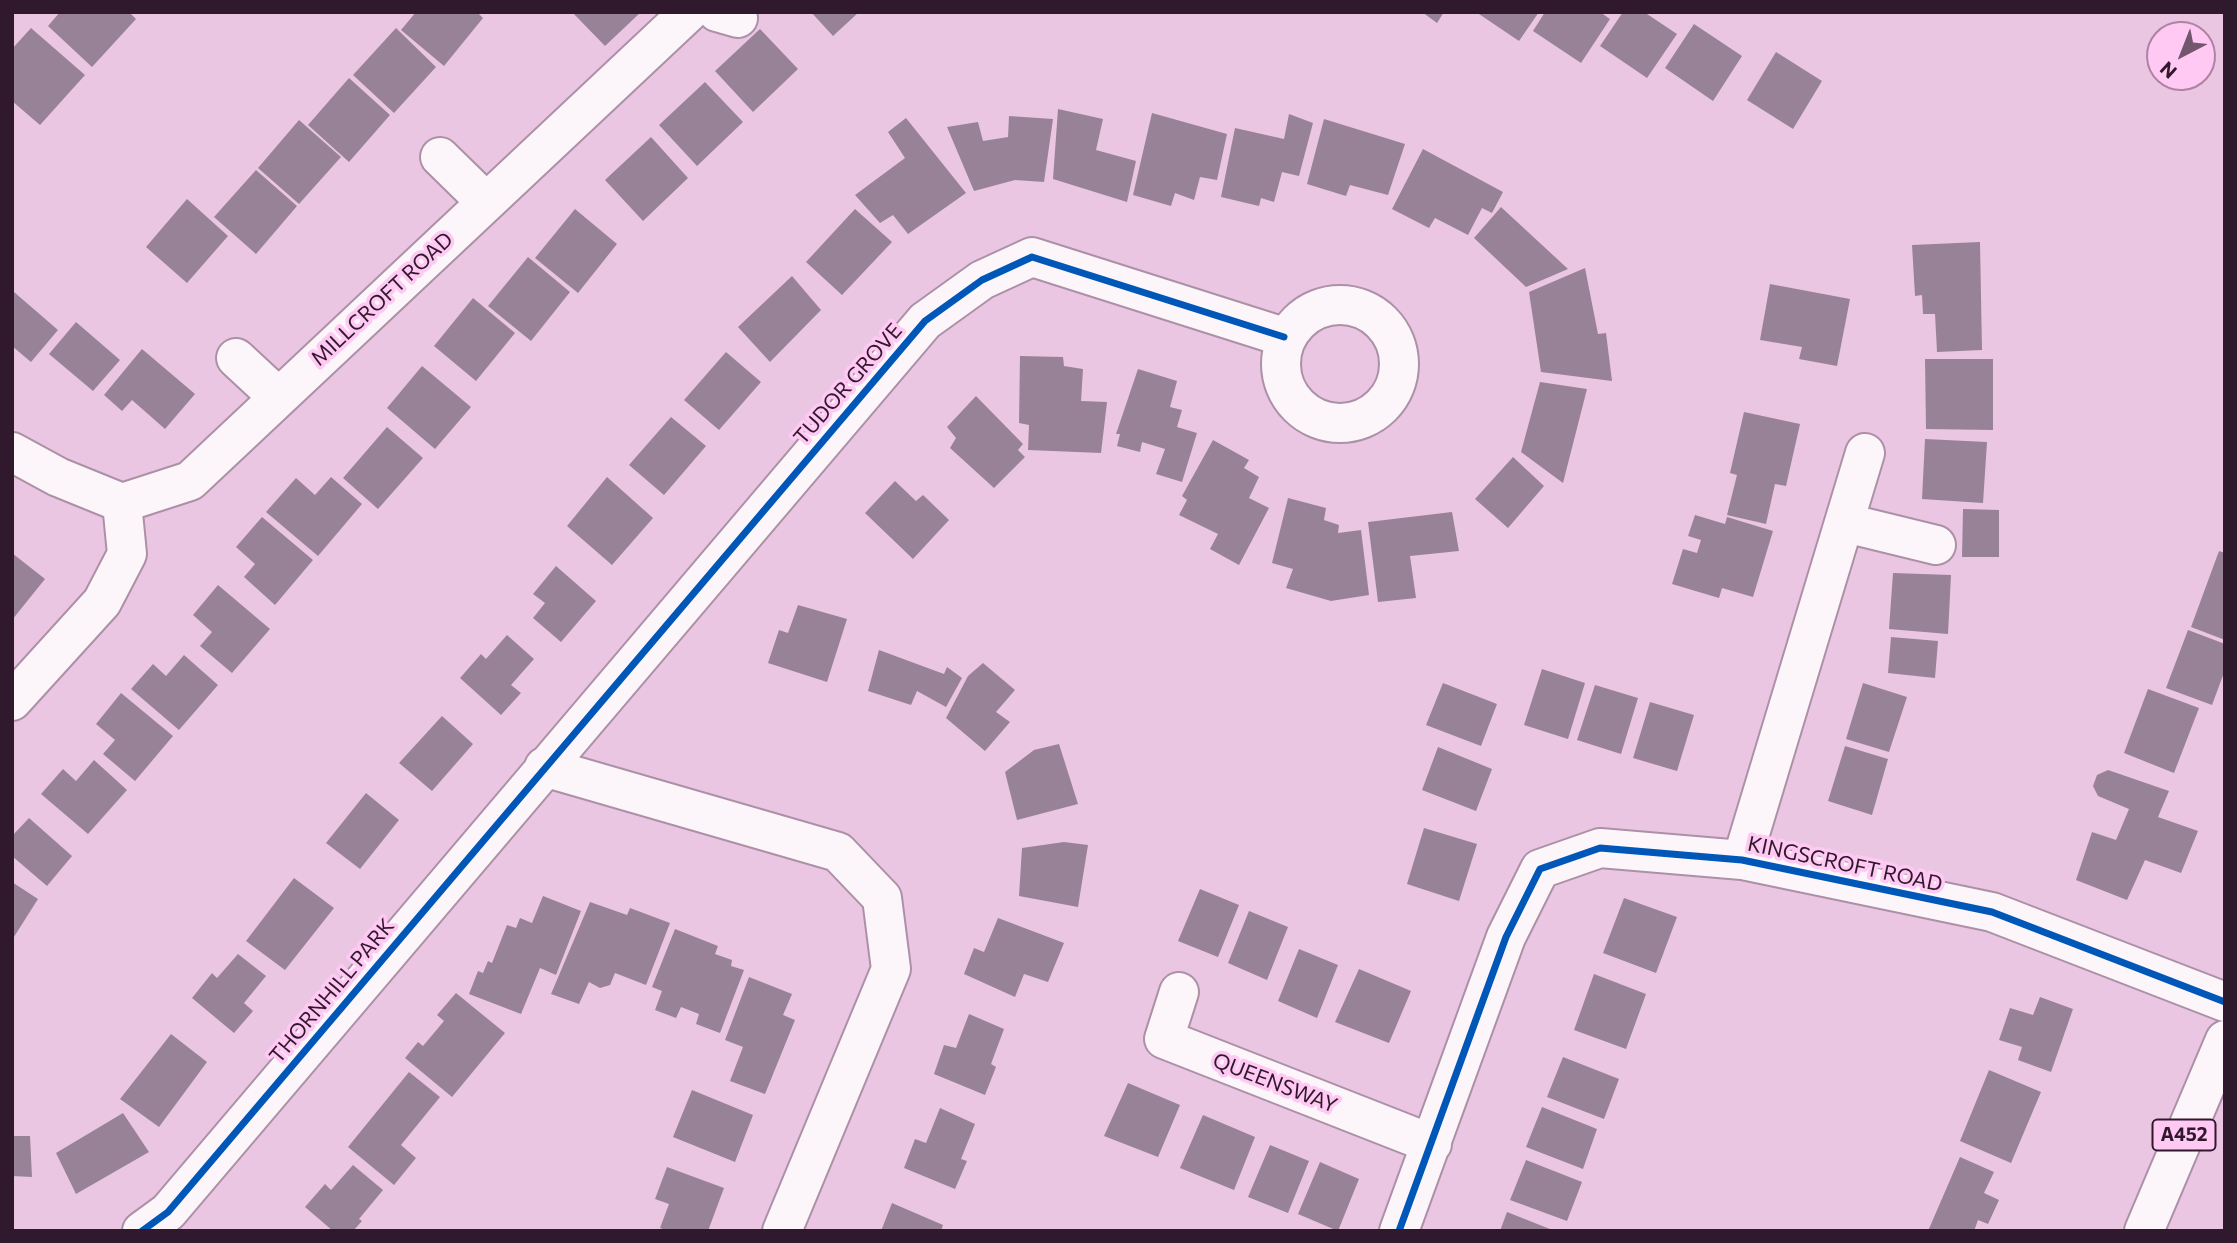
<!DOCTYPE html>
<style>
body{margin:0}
#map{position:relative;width:2237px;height:1243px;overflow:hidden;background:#eac6e3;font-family:Commissioner,sans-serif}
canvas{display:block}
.frame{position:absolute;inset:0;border:14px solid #31192d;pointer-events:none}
.north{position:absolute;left:2146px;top:21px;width:70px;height:70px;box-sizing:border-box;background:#ffc9f3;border:2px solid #ad83a4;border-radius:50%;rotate:222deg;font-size:19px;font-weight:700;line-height:28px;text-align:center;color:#31192d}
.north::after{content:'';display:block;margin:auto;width:24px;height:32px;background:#72566d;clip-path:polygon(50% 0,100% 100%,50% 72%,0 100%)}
</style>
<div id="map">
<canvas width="2237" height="1243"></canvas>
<div class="frame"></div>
<div class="north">N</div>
</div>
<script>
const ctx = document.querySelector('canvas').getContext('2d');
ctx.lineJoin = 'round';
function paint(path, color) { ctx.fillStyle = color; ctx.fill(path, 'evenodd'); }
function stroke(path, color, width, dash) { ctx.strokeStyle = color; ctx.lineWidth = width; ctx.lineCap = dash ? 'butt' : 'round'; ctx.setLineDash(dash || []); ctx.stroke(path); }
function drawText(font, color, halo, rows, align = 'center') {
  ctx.font = font + ' Commissioner,sans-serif'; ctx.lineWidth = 7; ctx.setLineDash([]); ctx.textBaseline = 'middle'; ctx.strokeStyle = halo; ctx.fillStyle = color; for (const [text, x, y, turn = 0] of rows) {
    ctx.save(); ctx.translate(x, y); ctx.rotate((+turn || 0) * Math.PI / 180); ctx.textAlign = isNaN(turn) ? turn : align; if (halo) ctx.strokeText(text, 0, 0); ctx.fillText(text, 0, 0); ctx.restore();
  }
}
const building = new Path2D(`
 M60,12H129L136,19L92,67L48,26Z
 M416,12H477L483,18L444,66L401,30Z
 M572,12H641L605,46Z
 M811,12H859L833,36Z
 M1422,12H1444L1437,23Z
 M1476,12H1539L1519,41Z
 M1545,12H1600L1610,19L1581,63L1533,31Z
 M1623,12H1644L1677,34L1647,78L1600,46Z
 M1694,24L1742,56L1713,101L1665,68Z
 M31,28L85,75L40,125L12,101V49Z
 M396,28L436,67L394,113L353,75Z
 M760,29L798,69L753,112L715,71Z
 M1776,52L1822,81L1793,129L1747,100Z
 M349,78L390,115L349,162L308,125Z
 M705,82L743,122L697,166L659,125Z
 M1058,109L1103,119L1096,150L1136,161L1127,202L1053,179Z
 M1152,113L1227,134L1217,180L1200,177L1194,200L1175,193L1171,206L1133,195Z
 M1289,114L1313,123L1299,176L1282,172L1274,202L1261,198L1259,206L1221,197L1235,128L1284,139Z
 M1009,116L1053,119L1044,182L1015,180L974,191L947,127L978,122L983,141L1008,137Z
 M906,118L966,193L908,234L893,215L880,223L855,195L905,158L888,132Z
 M1324,119L1405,144L1388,195L1350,185L1346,196L1307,184Z
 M299,120L341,157L299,204L258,168Z
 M651,137L688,178L643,221L605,180Z
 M1423,149L1503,192L1492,213L1482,208L1468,235L1435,218L1429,228L1392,209Z
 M256,170L297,206L256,254L214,217Z
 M187,199L228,236L187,283L146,247Z
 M1501,207L1568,269L1526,287L1474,238Z
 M575,209L617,244L578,293L535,258Z
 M855,209L892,242L842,295L806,262Z
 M1980,242L1982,350L1937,352L1935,314H1923L1922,295L1915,296L1912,245Z
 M528,257L570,292L531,341L488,306Z
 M1585,268L1598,334L1606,333L1612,381L1541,372L1529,292Z
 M792,276L821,310L770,362L738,327Z
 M1770,284L1850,299L1837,366L1799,359L1802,347L1760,340Z
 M14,292L58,330L31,362L12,346Z
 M473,298L515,333L476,381L434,346Z
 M76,322L120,360L93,391L49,354Z
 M142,349L195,394L165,429L132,400L122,411L104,395Z
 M726,352L761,382L719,430L684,400Z
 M1020,356L1063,357L1064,366L1083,369L1081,401L1107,402L1101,453L1028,450L1029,425L1019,423Z
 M1925,359H1993V430L1926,429Z
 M422,366L471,407L435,449L387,408Z
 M1138,369L1177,381L1170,407L1182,410L1177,427L1197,433L1182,482L1156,474L1165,449L1142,442L1140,452L1117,446L1120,434H1116Z
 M1540,382L1587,389L1563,483L1521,452Z
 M976,396L1023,444L1018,450L1025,457L994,488L950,448L956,438L947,427Z
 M1744,412L1800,424L1786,486L1775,484L1766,524L1727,515L1737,475L1730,473Z
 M671,417L706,446L664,495L629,465Z
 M387,427L423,458L378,509L343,478Z
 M1925,439L1987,442L1983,503L1922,499Z
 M1213,440L1249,460L1244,468L1259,477L1249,498L1269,508L1239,565L1210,549L1218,534L1179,515L1187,500L1182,496Z
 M1513,457L1544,486L1508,528L1475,499Z
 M331,477L362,504L318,556L266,512L296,478L315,495Z
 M607,477L653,518L612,565L567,526Z
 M895,481L916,501L923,495L949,520L913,559L865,513Z
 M1288,498L1326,508L1324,520L1339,525L1338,533L1361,530L1369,595L1331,601L1286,588L1293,569L1272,563Z
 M1963,509L1999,510V557H1962Z
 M1452,512L1459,551L1410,556L1416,598L1378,602L1368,522Z
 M1695,515L1725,524L1727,517L1773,531L1753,597L1722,588L1719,598L1672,584L1683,549L1697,553L1701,540L1688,536Z
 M262,517L313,560L275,605L244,577L255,564L236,547Z
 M2219,551L2225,553V640L2191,627Z
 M12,553L45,579L12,620Z
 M556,566L596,601L561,642L533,618L545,603L533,594Z
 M1893,573L1951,575L1948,634L1889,629Z
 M218,585L270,629L232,673L200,646L212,632L193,615Z
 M798,605L847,619L827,682L768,663L779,630L788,633Z
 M2188,630L2225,644V670L2212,705L2166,688Z
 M507,635L534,659L511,685L521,693L501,715L460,678L481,654L486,659Z
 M1891,637L1938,641L1935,678L1888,673Z
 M879,650L944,674L947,667L962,678L946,707L917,691L911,705L868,691Z
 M184,655L218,685L179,730L131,689L153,664L166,676Z
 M983,663L1015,690L996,712L1010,722L985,751L946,718L968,676Z
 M1542,669L1585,683L1568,739L1524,725Z
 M1443,683L1497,704L1481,746L1426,725Z
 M1863,683L1907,697L1889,752L1846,739Z
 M1595,685L1638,698L1621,754L1577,740Z
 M2148,689L2199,708L2174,773L2124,753Z
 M121,693L173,736L135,781L103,754L115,740L96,724Z
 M1650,702L1694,715L1677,771L1633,758Z
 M442,716L473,744L432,791L399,763Z
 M1059,744L1078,804L1017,820L1005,772L1034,750Z
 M1845,746L1888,759L1872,815L1828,801Z
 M1438,747L1492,769L1476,811L1422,790Z
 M94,760L127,790L88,834L41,794L63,769L76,781Z
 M2108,770L2169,791L2158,817L2198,831L2181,873L2145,860L2127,900L2076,880L2092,832L2116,840L2129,809L2098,796L2093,786L2097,775Z
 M366,793L399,820L360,869L326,843Z
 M29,818L72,856L47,886L12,856V836Z
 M1424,828L1477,844L1459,901L1407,884Z
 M1064,842L1088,845L1078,907L1019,896L1022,848Z
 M294,878L334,908L285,970L246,941Z
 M12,882L38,899L12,940Z
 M1200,889L1239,905L1218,957L1178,941Z
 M543,896L581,911L556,975L540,968L521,1014L469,994L478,971L483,973L488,961L492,963L507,925L516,928L520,918L532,923Z
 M1624,898L1677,917L1656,973L1603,953Z
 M590,902L627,915L630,908L670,923L646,985L615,973L610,985L600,988L589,982L579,1004L551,994Z
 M1249,911L1288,927L1267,980L1228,963Z
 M998,918L1064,943L1048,982L1024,974L1015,997L964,974L974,948L984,952Z
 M675,929L718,946L715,954L732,960L731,966L744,970L720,1033L696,1024L699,1014L681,1007L676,1018L655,1010L662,991L652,987Z
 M1299,949L1338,965L1317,1018L1278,1001Z
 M238,954L266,976L244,1003L253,1011L234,1033L192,998L212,973L217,978Z
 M1359,969L1411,991L1389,1043L1335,1022Z
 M1594,974L1646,994L1626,1049L1574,1030Z
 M749,977L792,994L783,1015L795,1020L765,1094L730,1081L743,1047L725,1040Z
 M456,993L505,1033L452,1097L405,1058L418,1042L423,1046L444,1021L437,1015Z
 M2040,997L2073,1009L2051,1072L2018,1060L2022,1047L1999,1040L2010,1008L2033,1015Z
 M969,1014L1004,1029L991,1064L996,1067L985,1095L934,1074L944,1045L956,1048Z
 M171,1034L207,1062L159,1127L120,1099Z
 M1563,1057L1619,1079L1604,1119L1547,1097Z
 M1989,1070L2041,1092L2011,1163L1960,1141Z
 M409,1072L440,1097L401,1145L416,1158L394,1185L348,1147Z
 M1128,1083L1180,1105L1158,1157L1104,1136Z
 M692,1090L753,1115L735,1162L673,1137Z
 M1542,1107L1597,1129L1583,1169L1526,1147Z
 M940,1108L975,1124L961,1159L967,1161L955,1189L904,1168L915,1139L926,1143Z
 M123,1113L149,1152L76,1194L56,1153Z
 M1203,1115L1255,1137L1234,1190L1180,1168Z
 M12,1136H30L32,1177L12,1176Z
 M1270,1145L1309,1161L1288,1213L1248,1197Z
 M1960,1157L1994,1172L1984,1193L1999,1200L1988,1224L1978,1220L1974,1231H1928Z
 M1526,1160L1582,1182L1567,1221L1510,1200Z
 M1320,1162L1359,1179L1338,1231L1298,1214Z
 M353,1165L383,1190L359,1219L362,1221L353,1231H333L305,1207L325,1184L331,1190Z
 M667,1167L724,1188L708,1231H668L660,1228L669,1204L655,1199Z
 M892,1203L943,1225L941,1231H881Z
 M1507,1212L1555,1231H1500Z`);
const minor = new Path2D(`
 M717,12L738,18
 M440,157L486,202
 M1281 364a59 59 0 1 1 118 0a59 59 0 1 1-118 0Z
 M236,358L278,397
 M12,452L58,477L122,503L190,481L689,12
 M1846,523L1936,545
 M12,701L102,602L127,554L122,503
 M544,767L838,852L882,898L891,969L782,1231
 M1742,860L1865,453
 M1179,992L1164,1039L1432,1144
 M142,1231L168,1212L925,321L982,280L1032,257L1284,337
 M1399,1231L1506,937L1540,869L1600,848L1742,860L1992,912L2225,1002`);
const trunk = new Path2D(`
 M2144,1231L2225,1040`);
const cycleway = new Path2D(`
 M142,1231L168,1212L925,321L982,280L1032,257L1284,337
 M1399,1231L1506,937L1540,869L1600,848L1742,860L1992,912L2225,1002`);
const shields = [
 [2184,1135,63]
];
const shieldNames = [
 ["A452",2184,1135]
];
const streetNames = [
 ["MILLCROFT ROAD",382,299,-43],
 ["TUDOR GROVE",848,384,-49],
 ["KINGSCROFT ROAD",1845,864,12],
 ["THORNHILL PARK",332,991,-50],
 ["QUEENSWAY",1275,1083,21]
];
paint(building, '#988298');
stroke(minor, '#ac91a6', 42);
stroke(trunk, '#ac91a6', 42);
stroke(minor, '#fcf6fb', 38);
stroke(trunk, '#fcf6fb', 38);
stroke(cycleway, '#0057b8', 7);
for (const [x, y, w] of shields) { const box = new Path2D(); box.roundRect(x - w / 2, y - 15.5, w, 31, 5); ctx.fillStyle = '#ffc9f3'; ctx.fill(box); stroke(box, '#31192d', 2); }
drawText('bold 19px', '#31192d', null, shieldNames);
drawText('21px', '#31192d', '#ffc9f3', streetNames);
</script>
